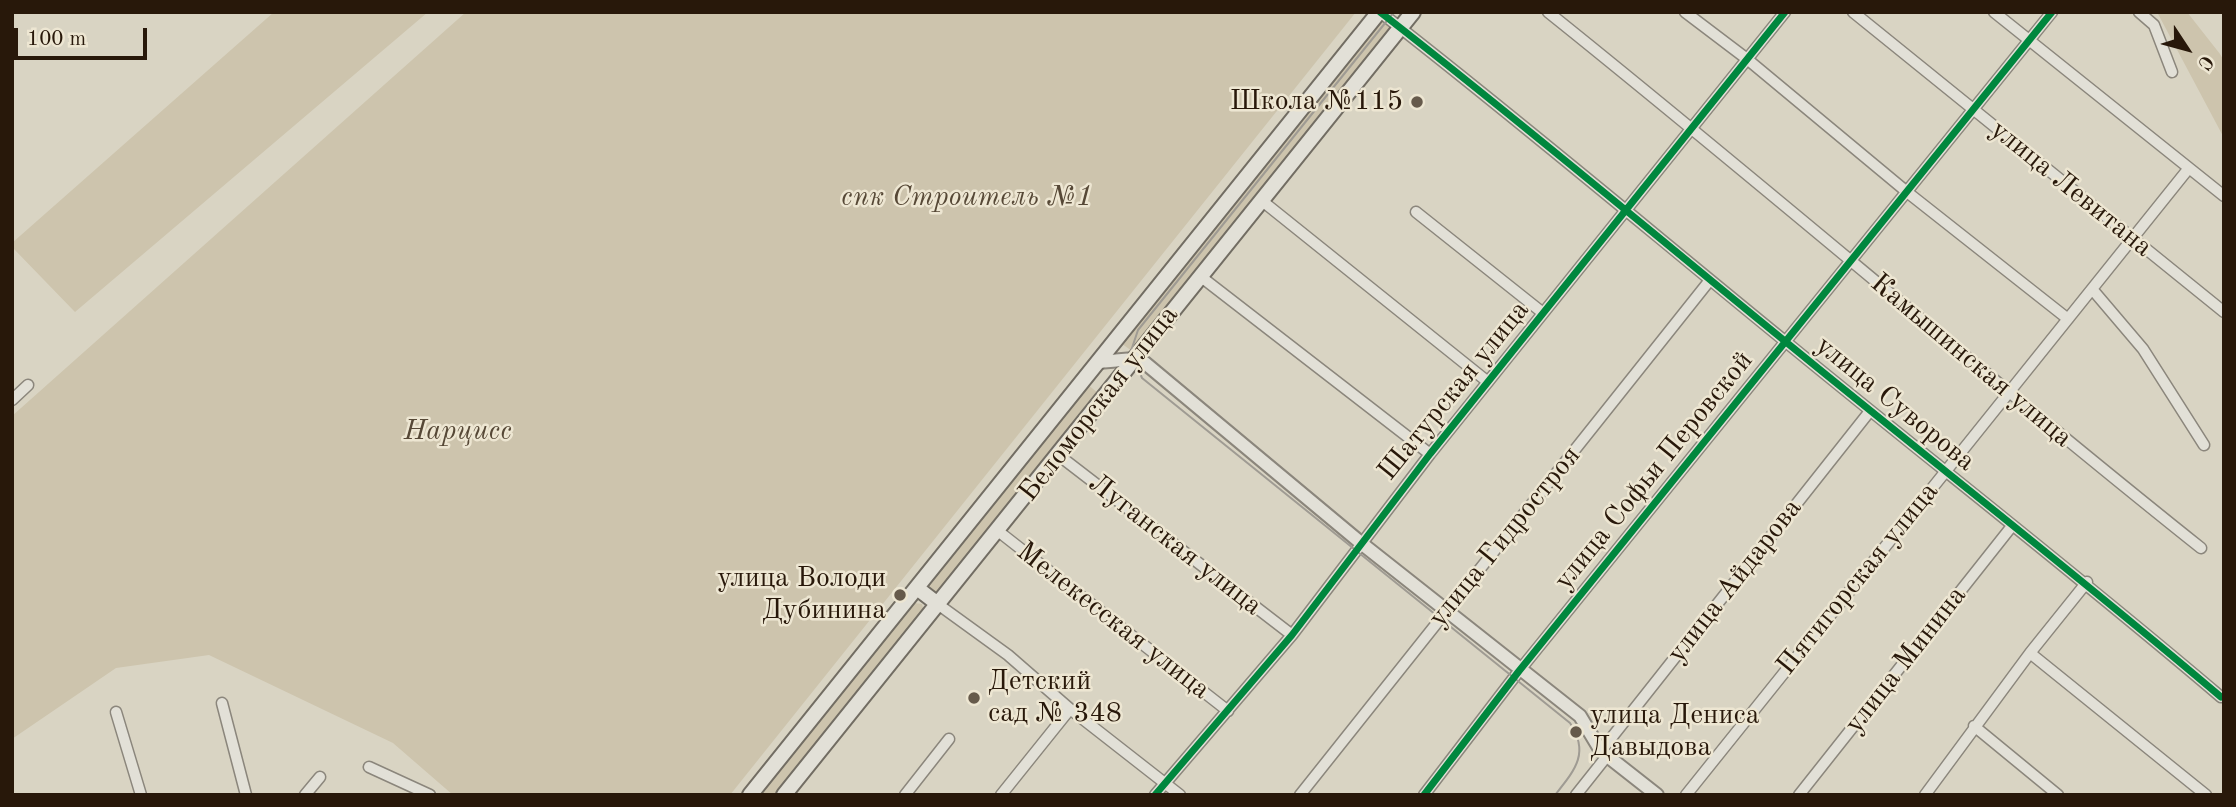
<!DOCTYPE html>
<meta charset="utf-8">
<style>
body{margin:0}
#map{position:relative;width:2236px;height:807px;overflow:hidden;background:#d9d4c3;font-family:"Old Standard TT",serif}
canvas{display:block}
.frame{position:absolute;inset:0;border:14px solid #28180a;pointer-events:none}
.north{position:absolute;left:2152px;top:14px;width:70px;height:70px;-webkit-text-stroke:5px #ede6d2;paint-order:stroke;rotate:126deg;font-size:19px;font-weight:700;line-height:28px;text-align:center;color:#28180a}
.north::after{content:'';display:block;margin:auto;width:24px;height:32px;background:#28180a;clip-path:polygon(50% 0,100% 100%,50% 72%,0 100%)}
.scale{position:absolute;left:14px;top:28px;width:133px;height:32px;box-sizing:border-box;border:4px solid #28180a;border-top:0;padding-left:9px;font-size:21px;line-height:24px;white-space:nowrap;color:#28180a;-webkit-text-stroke:5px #ede6d2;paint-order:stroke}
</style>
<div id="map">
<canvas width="2236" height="807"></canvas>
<div class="frame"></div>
<div class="north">С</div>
<div class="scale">100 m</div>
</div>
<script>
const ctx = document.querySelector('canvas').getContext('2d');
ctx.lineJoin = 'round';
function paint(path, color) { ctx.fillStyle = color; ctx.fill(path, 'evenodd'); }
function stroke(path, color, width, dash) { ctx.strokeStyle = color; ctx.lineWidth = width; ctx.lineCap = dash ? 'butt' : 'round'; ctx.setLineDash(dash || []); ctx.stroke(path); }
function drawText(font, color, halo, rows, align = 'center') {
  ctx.font = font + ' "Old Standard TT",serif'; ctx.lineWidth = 5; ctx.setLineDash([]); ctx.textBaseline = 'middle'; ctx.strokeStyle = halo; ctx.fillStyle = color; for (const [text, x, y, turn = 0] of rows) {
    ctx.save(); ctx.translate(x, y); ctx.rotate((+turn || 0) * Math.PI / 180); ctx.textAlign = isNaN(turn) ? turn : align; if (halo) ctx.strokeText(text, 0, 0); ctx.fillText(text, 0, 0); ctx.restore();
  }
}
const green = new Path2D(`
 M274,12H428L75,312L12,247V243Z
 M466,12H1356L730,795H453L393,743L209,655L116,668L12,739V416Z
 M2157,12H2187L2220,54L2224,61V138Z
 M1381,18L1394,28L1132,351L1118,341Z
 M1087,384L1098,393L937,594L928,586Z
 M914,603L922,604L924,612L777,795H758Z`);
const minor = new Path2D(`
 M1380,12C1518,119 1651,232 1786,342C1931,461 2078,575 2221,697
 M1548,12C1768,188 1981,373 2201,548
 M1685,12L1747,59L1907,192L2068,319
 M1853,12L2224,312
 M1994,12L2224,196
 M2139,12L2154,25L2172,72
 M1261,200L1488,382
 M1416,212L1543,313
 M1200,276L1430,454
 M2092,289L2143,349L2204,445
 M12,400L28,385
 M1057,454L1292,635
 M998,531L1228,711
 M939,605L1008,655L1070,709L1180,795
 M2030,653L2206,795
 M222,703L246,795
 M116,712L141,795
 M1974,726L2058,795
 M1601,751L1870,411
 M369,767L430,795
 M305,795L320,777
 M905,795L949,739
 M1001,795L1070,709
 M1155,795L1292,635L1430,454L1785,12
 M1300,795L1710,280
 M1424,795L1519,671L2052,12
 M1576,795L1607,756
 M1686,795L2189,168
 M1799,795L2012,526
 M1925,795L2030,653L2087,582`);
const tertiary = new Path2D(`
 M1098,362L1134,359L1145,363L1361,543L1580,716L1601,751L1657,795`);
const secondary = new Path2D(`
 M917,588L939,605
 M750,795L1379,12
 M784,795L1413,12`);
const tram = new Path2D(`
 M1394,12L1138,330L1131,351L1142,378L1570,723C1590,753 1575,770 1555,795`);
const cycleway = new Path2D(`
 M1380,12C1518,119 1651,232 1786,342C1931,461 2078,575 2221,697
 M1155,795L1292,635L1430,454L1785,12
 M1424,795L1519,671L2052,12`);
const markers = [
 [1417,102,7,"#665a4b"],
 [900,595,7,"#665a4b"],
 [974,698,7,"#665a4b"],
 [1576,732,7,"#665a4b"]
];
const poiNames = [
 ["Школа №115",1403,102],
 ["улица Володи",886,579],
 ["Дубинина",886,611],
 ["Детский",988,682,"left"],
 ["сад № 348",988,714,"left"],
 ["улица Дениса",1590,716,"left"],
 ["Давыдова",1590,748,"left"]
];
const streetNames = [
 ["улица Левитана",2071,189,39],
 ["Камышинская улица",1971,361,40],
 ["Шатурская улица",1454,391,-51],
 ["Беломорская улица",1099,404,-52],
 ["улица Суворова",1895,404,39],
 ["улица Софьи Перовской",1654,471,-51],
 ["улица Гидростроя",1505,537,-51],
 ["Луганская улица",1175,545,38],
 ["Пятигорская улица",1858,579,-51],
 ["улица Айдарова",1735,581,-52],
 ["Мелекесская улица",1113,621,38],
 ["улица Минина",1906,660,-52]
];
const parkNames = [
 ["спк Строитель №1",967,198],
 ["Нарцисс",458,432]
];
paint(green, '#cdc4ad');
stroke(minor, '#8b867c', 13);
stroke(tertiary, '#8b867c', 16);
stroke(secondary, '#726d63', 18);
stroke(minor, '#e2e0d7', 10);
stroke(tertiary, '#e2e0d7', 12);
stroke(secondary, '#e2e0d7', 14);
stroke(tram, '#9f9b93', 2);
stroke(cycleway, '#00873e', 7);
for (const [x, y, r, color] of markers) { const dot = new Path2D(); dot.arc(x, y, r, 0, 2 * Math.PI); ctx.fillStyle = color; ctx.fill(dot); stroke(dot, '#ede6d2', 2.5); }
drawText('28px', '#28180a', '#ede6d2', poiNames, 'right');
drawText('28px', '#28180a', '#ede6d2', streetNames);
drawText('italic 28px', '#564836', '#ede6d2', parkNames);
</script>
